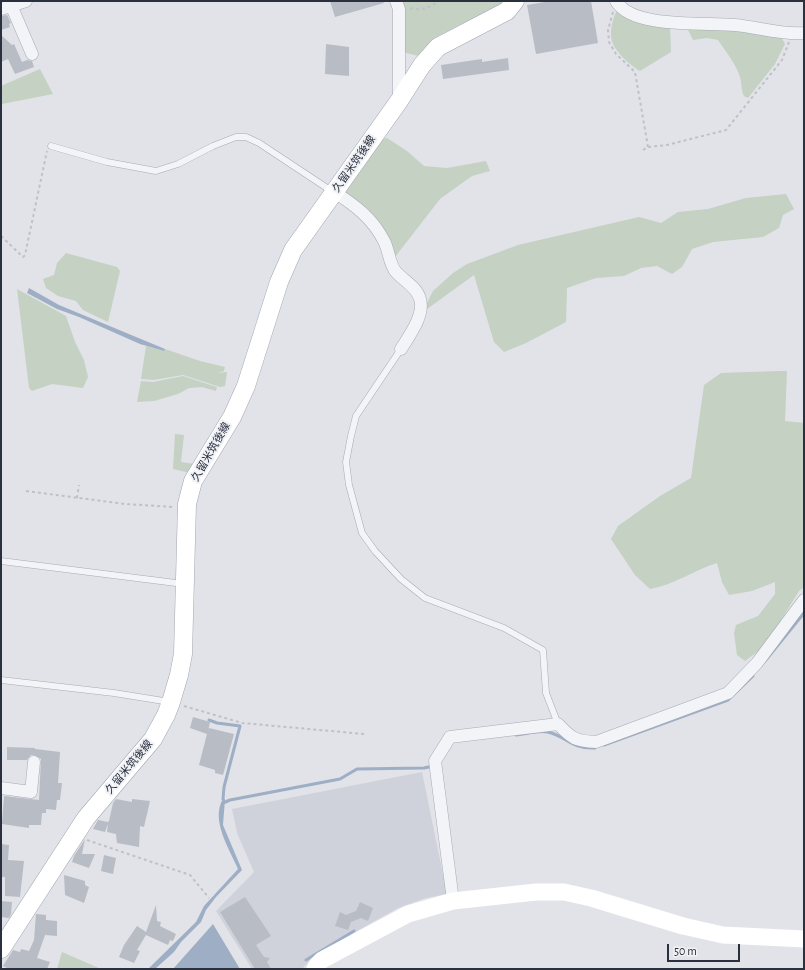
<!DOCTYPE html>
<meta charset="utf-8">
<style>
body{margin:0}
#map{position:relative;width:805px;height:970px;overflow:hidden;background:#e1e3e8;font-family:"Alegreya Sans",sans-serif}
canvas{display:block}
.frame{position:absolute;inset:0;border:2px solid #2a303e;pointer-events:none}
.scale{position:absolute;left:667px;top:944px;width:73px;height:18px;box-sizing:border-box;border:2px solid #2a303e;border-top:0;padding-left:5px;font-size:12px;line-height:14px;white-space:nowrap;color:#2a303e;-webkit-text-stroke:3px #f0f2f6;paint-order:stroke}
</style>
<div id="map">
<canvas width="805" height="970"></canvas>
<div class="frame"></div>
<div class="scale">50 m</div>
</div>
<script>
const ctx = document.querySelector('canvas').getContext('2d');
ctx.lineJoin = 'round';
function paint(path, color) { ctx.fillStyle = color; ctx.fill(path, 'evenodd'); }
function stroke(path, color, width, dash) { ctx.strokeStyle = color; ctx.lineWidth = width; ctx.lineCap = dash ? 'butt' : 'round'; ctx.setLineDash(dash || []); ctx.stroke(path); }
function drawText(font, color, halo, rows, align = 'center') {
  ctx.font = font + ' "Alegreya Sans","Noto Sans JP",sans-serif'; ctx.lineWidth = 4; ctx.setLineDash([]); ctx.textBaseline = 'middle'; ctx.strokeStyle = halo; ctx.fillStyle = color; for (const [text, x, y, turn = 0] of rows) {
    ctx.save(); ctx.translate(x, y); ctx.rotate((+turn || 0) * Math.PI / 180); ctx.textAlign = isNaN(turn) ? turn : align; if (halo) ctx.strokeText(text, 0, 0); ctx.fillText(text, 0, 0); ctx.restore();
  }
}
const built = new Path2D(`
 M422,772L447,894L426,898L398,908L316,954L302,969H252L216,911L254,872L237,833L232,809Z`);
const green = new Path2D(`
 M398,1H505L479,18L461,24L434,38L423,57L406,53L402,46Z
 M617,10L670,27L671,52L640,71C631,66 615,52 612,41C609,32 613,18 617,10Z
 M691,27H722L781,37L785,44L775,64L748,98L744,96C741,90 742,84 740,77C736,64 726,52 718,40L707,38L693,40L688,30Z
 M40,69L53,94L2,104L1,86Z
 M387,138L407,151L424,166L447,168L486,161L490,171L472,176L440,199L395,257L387,234L367,208L342,193L377,140Z
 M786,194L794,209L783,215L779,228L763,237L713,242L692,249L682,267L672,274L657,266L641,268L624,276L596,278L567,288L566,322L526,343L504,352L494,342L474,275L427,309L426,305L433,291L453,273L467,264L518,245L639,217L661,223L678,212L708,209L746,198Z
 M66,253L117,267L120,271L108,322L83,310L76,301L58,296L46,288L43,279L54,275L57,263Z
 M17,289L66,316L75,342L84,360L88,377L83,388L52,384L32,391L29,388Z
 M146,346L164,351L165,349L200,361L225,367L224,371L218,373L227,372L225,386L220,387L183,375L154,380L141,379Z
 M778,371H787L785,421L804,423V587L799,591L765,646L745,661L737,655L734,633L736,625L758,616L775,594V582L752,591L729,595L722,582L717,563C694,570 674,585 650,589L635,575L611,539L618,526L660,496L691,478L704,385L721,373Z
 M183,376L217,387L216,391L202,387L189,388L178,394L154,401L137,402L141,381L153,382Z
 M175,434L184,435L181,462L195,464L190,473L173,469Z
 M62,952L101,969H57Z`);
const water = new Path2D(`
 M29,288L59,305L165,349L164,351L140,344L79,317L57,309L27,293Z
 M223,799H225L223,825L242,870L216,897L206,910L201,922L181,942L174,952L155,969H148L196,922L204,906L238,869C230,850 210,820 223,799Z
 M213,924L240,969H173Z`);
const stream = new Path2D(`
 M765,661L804,613
 M209,720L217,723L240,726L224,787L223,799
 M516,735C526,734 539,730 548,732C568,737 570,749 595,748
 M604,745L728,700L753,676
 M223,803L230,800L340,779L357,769L424,768L433,766
 M306,960L354,931`);
const building = new Path2D(`
 M330,1H383L384,3L335,17Z
 M551,1H591L598,43L536,54L527,5Z
 M7,15L11,23L9,24L10,27L1,30V16Z
 M1,35L12,45L14,44L22,62L27,60L32,61L34,67L15,74L8,59L1,62Z
 M326,44L349,47V76L325,74Z
 M508,58L509,70L443,79L441,65L482,59V62Z
 M193,717L210,722L208,731L209,728L234,734L223,775L215,773V770L199,765L207,734L190,728Z
 M7,747L35,748V749L60,752L58,783H62L60,800H57L56,810L46,809V813H42L41,825H29V828L2,824L4,796L39,800L41,759L34,755H31L27,760H7Z
 M116,799L132,802V799L150,801L144,827L140,826L139,847L117,843L116,834L107,832L108,824L105,832L93,829L98,820L108,822L109,821L113,803Z
 M85,839L82,854H95L89,868L72,862L74,856Z
 M1,844L9,845L8,860L24,861L20,897L5,896V877H1Z
 M104,855L116,858L113,874L101,871Z
 M64,875L85,881V885L89,887L84,903L65,895Z
 M245,897L271,936L256,945L264,957L270,958L267,962L271,969H255L220,912Z
 M1,901L12,902L11,914L9,918L1,917Z
 M360,902L373,908L368,921L361,918L351,922L348,930L335,926L340,912L346,915L356,911Z
 M156,905L157,921L161,922L160,926L176,934L173,941L170,940L168,945L146,935L137,950L140,951L134,963L119,957L124,945L137,926L146,932Z
 M36,914L46,915V920L57,921V936L45,935L37,958L50,962L47,969H9L3,966L13,950L20,952L21,949L29,951L34,940Z`);
const path = new Path2D(`
 M410,8C420,11 430,8 438,1
 M613,12L608,30L609,42L616,54L635,72L648,147
 M643,150L648,147L667,145L726,130L782,60L789,42
 M1,236L23,257L25,255L47,151
 M26,491L125,504L174,507
 M77,498L79,485
 M184,706L242,723L364,734
 M87,840L190,875L209,898`);
const lane = new Path2D(`
 M51,146L107,162L156,171L178,164L213,146L236,137H246L259,143L333,192
 M401,349L356,416L351,436L346,462L349,485L362,533L375,551L401,579L425,598L504,628L543,650L546,693L558,724
 M1,561L184,584
 M1,680L114,693L170,702`);
const street = new Path2D(`
 M396,1L399,9V100
 M616,1C632,29 706,22 735,25C758,27 780,35 804,33
 M11,5L32,54
 M1,9L26,1
 M334,192C355,205 373,219 384,241C389,250 389,264 396,272C404,281 417,287 420,299C425,315 409,336 401,349
 M1,788L31,792L34,762
 M453,901L435,761L450,737L558,724C572,739 576,741 596,742L728,693L757,663L804,600`);
const secondary = new Path2D(`
 M315,969L317,965L322,960L408,914L453,901L536,892H564L591,898L683,926L723,935L804,939`);
const primary = new Path2D(`
 M1,949L86,818L153,739L166,715L171,702L179,675L183,654L187,504L193,481L232,417L246,386L279,282L293,250L399,101L422,65L438,47L507,11L515,1`);
const streetNames = [
 ["久留米筑後線",354,164,-55],
 ["久留米筑後線",211,452,-60],
 ["久留米筑後線",129,767,-50]
];
paint(built, '#cfd2da');
paint(green, '#c5d1c2');
paint(water, '#9eaec5');
stroke(stream, '#9eaec5', 3);
paint(building, '#b8bcc5');
stroke(lane, '#a6aab2', 7);
stroke(street, '#a6aab2', 13);
stroke(primary, '#a1a6b3', 19);
stroke(path, '#bfc1c7', 2, [3, 3]);
stroke(lane, '#f3f4f7', 6);
stroke(street, '#f3f4f7', 12);
stroke(secondary, '#fff', 17);
stroke(primary, '#fff', 18);
drawText('11px', '#2a303e', '#f0f2f6', streetNames);
</script>
